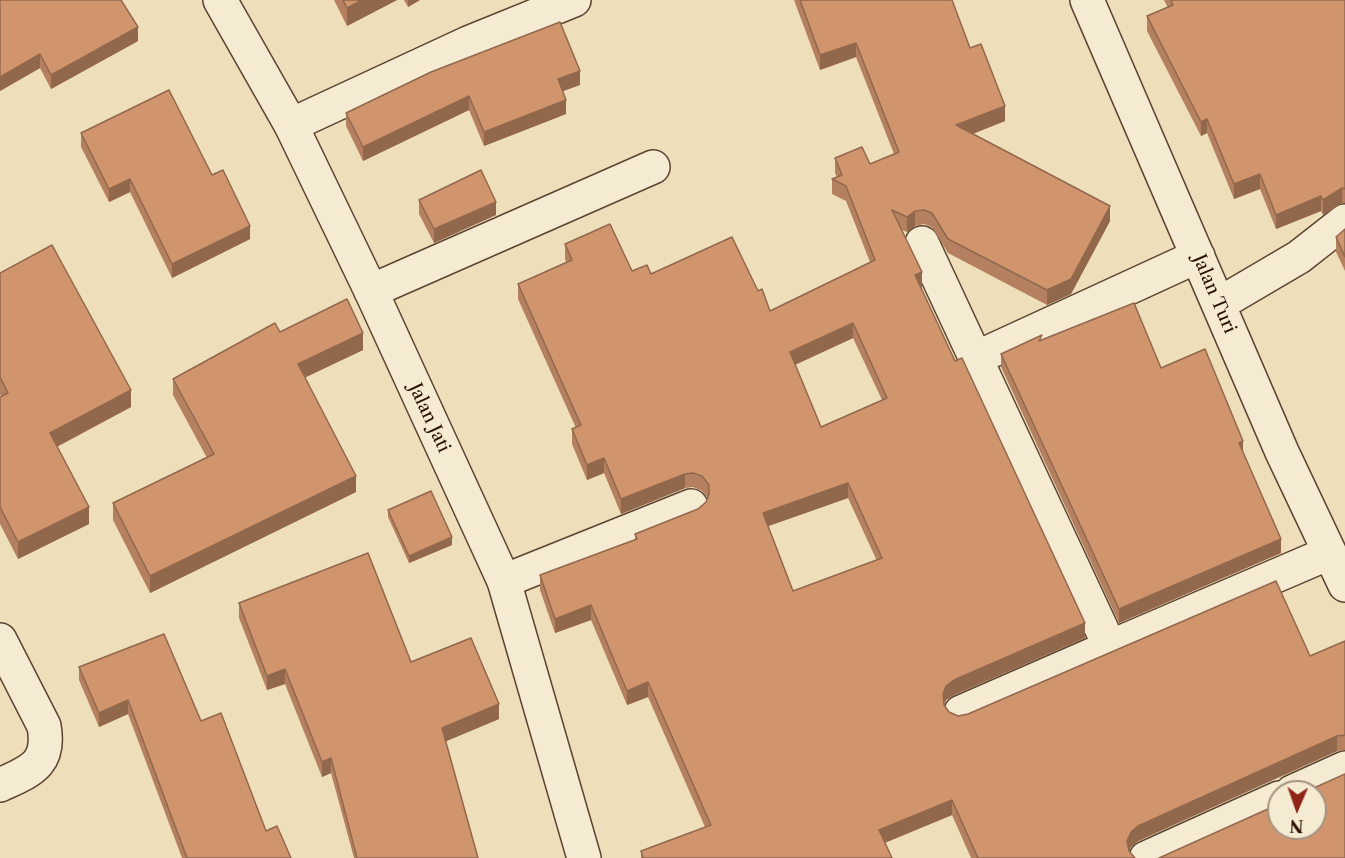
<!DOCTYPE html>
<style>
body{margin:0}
#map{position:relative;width:1345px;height:858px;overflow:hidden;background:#efdeba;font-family:"Libre Caslon Text",serif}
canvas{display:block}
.north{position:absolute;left:1267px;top:780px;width:60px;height:60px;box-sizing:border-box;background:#f5ead2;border:2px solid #a3937f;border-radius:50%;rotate:182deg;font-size:16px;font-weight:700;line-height:24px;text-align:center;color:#291003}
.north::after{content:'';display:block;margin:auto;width:21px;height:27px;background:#8f2418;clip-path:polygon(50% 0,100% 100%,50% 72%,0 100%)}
</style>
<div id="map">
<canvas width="1345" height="858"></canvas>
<div class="north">N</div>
</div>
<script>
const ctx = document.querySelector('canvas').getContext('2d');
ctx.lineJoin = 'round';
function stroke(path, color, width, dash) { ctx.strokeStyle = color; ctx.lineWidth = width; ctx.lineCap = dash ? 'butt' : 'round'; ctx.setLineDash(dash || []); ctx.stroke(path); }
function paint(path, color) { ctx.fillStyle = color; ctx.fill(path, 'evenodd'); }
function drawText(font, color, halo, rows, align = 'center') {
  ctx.font = font + ' "Libre Caslon Text",serif'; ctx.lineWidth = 5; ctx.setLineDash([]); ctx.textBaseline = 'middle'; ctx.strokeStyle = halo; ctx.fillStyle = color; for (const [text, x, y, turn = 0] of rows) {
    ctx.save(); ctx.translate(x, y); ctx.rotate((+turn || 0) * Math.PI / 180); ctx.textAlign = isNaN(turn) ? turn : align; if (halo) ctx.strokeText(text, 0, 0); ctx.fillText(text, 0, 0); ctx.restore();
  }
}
const minor = new Path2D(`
 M1087,0L1282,452L1345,585
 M291,125L468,43L574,0
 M922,243L1110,647L1329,553
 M371,291L653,167
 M1219,304L1299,257L1345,221
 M976,358L1198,256
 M504,581L691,506
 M0,640L44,726C51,765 30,771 0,785
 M961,712L1110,647
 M1292,792L1345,768
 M1146,858L1279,798`);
const tertiary = new Path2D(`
 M220,0L291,125L371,291L504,581L584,858`);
const wall = new Path2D(`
 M0,0L138,41L51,89L40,68L0,91Z
 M334,0H397L347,26Z
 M404,0H420L408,7Z
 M794,0H952L970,48L1005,121L973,134L1110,221L1071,294L1047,305L948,253L932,227L924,224L915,226L907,232L902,230L922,287H921L955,361L1085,638L954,695L946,700L944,705L949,712L958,716L1310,656L1345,641V750L1337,751L1138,841L1131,847L1129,851L1135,858H971L952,815L885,843L892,858H641V851L705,827L648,697L627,705L591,620L555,633L540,590V575L635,540V534L698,509L706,502L708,498L702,491L693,487L685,488L621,514L604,473L587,480L572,444V429L576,428L518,299V284L566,262L565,259V244L632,271L651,274L758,291L770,311L870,262L846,201L832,194V179L837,177L835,173V158L870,164L894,154L856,57L820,70ZM853,338L882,400L821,427L795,365ZM848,498L877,561L793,591L768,526Z
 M1164,0H1345V203H1342L1323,215L1321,211L1276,229L1260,189L1234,199L1207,133L1201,136L1147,31V16L1168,8Z
 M431,72L580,85L562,91L566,114L484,146L469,110L363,161L346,126V113Z
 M81,133L212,175L250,239L172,278L130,192L109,202L81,147Z
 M419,200L496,215L434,243L419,214Z
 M1345,229V271L1336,252V237Z
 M0,273L131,407L57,447L89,524L18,559L0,524V397L1,396L0,394Z
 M280,332L363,350L305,377L356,492L150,593L113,520V503L207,458L173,395V379Z
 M1042,340L1243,453L1281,553L1119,623L1001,367V354Z
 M388,510L452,545L409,563L388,517Z
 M239,603L411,662L499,719L446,741L478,858H354L331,773L322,777L285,684L267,690L239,618Z
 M79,667L201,721L266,831L291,858H182L128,714L99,727L79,680Z`);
const shadedWall = new Path2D(`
 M362,0H397L347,26V8Z
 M408,0H420L408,7Z
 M138,27V41L51,89V75Z
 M856,43V57L820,70V55Z
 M40,54V68L0,91V77Z
 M580,71V85L558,93V79Z
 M469,96V110L363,161V147Z
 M566,100V114L484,146V132Z
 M1005,106V121L956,140V125Z
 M1207,119V133L1201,136V122Z
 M1260,174V189L1234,199V184Z
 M130,179V192L109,202V189Z
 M1342,188V203L1323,215V200Z
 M1321,196V211L1276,229V215Z
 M496,202V215L434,243V229Z
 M1110,206V221L1071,294L1047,305V290Z
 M915,211V226L907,232V217Z
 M250,226V239L172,278V264Z
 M922,272V287L915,290V275Z
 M853,323V338L790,367V352Z
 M363,333V350L298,381V364Z
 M131,390V407L50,450V433Z
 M1243,441V454L1239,443Z
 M604,458V473L587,480V465Z
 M685,474V488L621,514V499Z
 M356,476V492L150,593V576Z
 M848,483V498L763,528V513Z
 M89,507V524L18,559V542Z
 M452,537V545L409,563V556Z
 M1281,539V553L1119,623V609Z
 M591,605V620L555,633V619Z
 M1085,623V638L954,695L946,700L943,709V694L946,686L954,680Z
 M285,669V684L267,690V676Z
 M648,682V697L627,705V691Z
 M128,700V714L99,727V713Z
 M499,704V719L442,743V728Z
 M1337,736V751L1138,841L1131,847L1127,856V841L1131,832L1138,826Z
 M331,758V773L322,777V762Z
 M952,800V815L879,845V830Z`);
const building = new Path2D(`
 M0,0H121L138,27L51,75L40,54L0,77Z
 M343,0H362L347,8Z
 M800,0H952L970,48L981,44L1005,106L956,125L1110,206L1071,279L1047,290L948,239L932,213L924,210L915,211L907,217L892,210L922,272L915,275L955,361L962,358L1085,623L954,680L946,686L943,694L944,705L949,712L958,716L968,714L1276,581L1310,656L1345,641V735L1337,736L1138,826L1131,832L1127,841L1129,851L1135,858H978L952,800L879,830L892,858H643L641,851L711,825L648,682L627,691L591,605L555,619L540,575L637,539L635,534L698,509L706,502L709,494V485L702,476L693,473L685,474L621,499L604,458L587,465L572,429L581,425L518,284L572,260L565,244L610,224L632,271L647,265L651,274L732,237L758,291L762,289L770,311L875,260L846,186L832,179L842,175L835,158L862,147L870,164L899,152L856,43L820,55ZM853,323L887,398L821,427L790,352ZM848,483L882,558L793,591L763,513Z
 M1171,0H1345V189L1342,188L1323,200L1321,196L1276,215L1260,174L1234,184L1207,119L1201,122L1147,16L1173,5Z
 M560,22L580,71L558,79L566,100L484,132L469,96L363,147L346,113L431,72Z
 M169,90L212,175L223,170L250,226L172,264L130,179L109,189L81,133Z
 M481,170L496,202L434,229L419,200Z
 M1345,229V257L1336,237Z
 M52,245L131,390L50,433L89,507L18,542L0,507V397L8,393L0,377V273Z
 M347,299L363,333L298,364L356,476L150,576L113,503L214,454L173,379L275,323L280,332Z
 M1134,303L1161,368L1205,349L1243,441L1239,443L1281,539L1119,609L1001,354L1042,335L1039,341Z
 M431,491L452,537L409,556L388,510Z
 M368,553L411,662L471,638L499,704L442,728L478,858H357L331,758L322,762L285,669L267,676L239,603Z
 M164,634L201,721L221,713L266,831L277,826L291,858H187L128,700L99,713L79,667Z
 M1345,774V858H1159L1279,804V828H1315V792H1305Z`);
const streetNames = [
 ["Jalan Turi",1214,294,67],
 ["Jalan Jati",429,418,65]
];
stroke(minor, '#5a4431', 36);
stroke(tertiary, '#5a4431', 36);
stroke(minor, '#f5ead2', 33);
stroke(tertiary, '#f5ead2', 33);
paint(wall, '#b4805f');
paint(shadedWall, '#92684d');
paint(building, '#d1956e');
stroke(building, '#92684d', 1.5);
drawText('18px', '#291003', '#f5ead2', streetNames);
</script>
